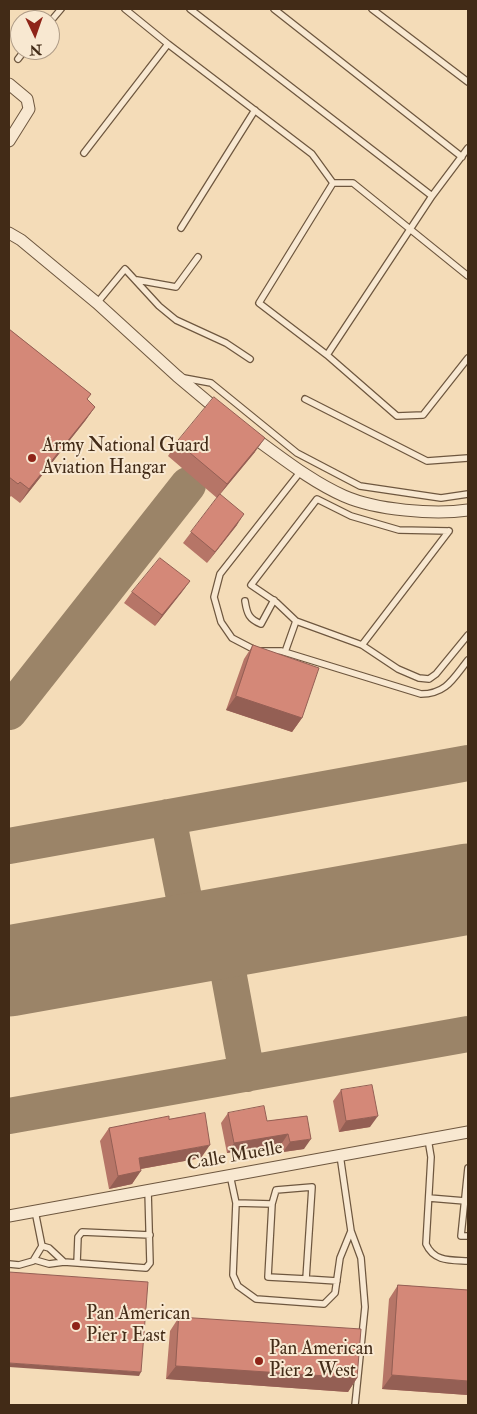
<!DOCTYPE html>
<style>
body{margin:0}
#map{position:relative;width:477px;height:1414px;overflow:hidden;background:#f4dcb8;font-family:"IM FELL Double Pica",serif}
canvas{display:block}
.frame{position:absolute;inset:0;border:10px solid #422b17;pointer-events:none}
.north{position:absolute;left:10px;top:10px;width:50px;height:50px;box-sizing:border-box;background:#f8e8d1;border:1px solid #af9c87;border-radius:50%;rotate:177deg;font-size:14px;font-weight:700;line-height:20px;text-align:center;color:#422b17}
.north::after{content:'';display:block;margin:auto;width:18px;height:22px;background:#8f2418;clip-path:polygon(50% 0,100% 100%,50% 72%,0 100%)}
</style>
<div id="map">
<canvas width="477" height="1414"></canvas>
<div class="frame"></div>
<div class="north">N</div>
</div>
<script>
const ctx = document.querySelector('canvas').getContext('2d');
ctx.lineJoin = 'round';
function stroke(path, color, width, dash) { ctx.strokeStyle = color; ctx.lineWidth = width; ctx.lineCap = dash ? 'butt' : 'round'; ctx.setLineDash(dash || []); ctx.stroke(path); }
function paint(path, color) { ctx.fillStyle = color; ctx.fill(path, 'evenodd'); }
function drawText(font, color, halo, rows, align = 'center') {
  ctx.font = font + ' "IM FELL Double Pica",serif'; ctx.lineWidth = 4; ctx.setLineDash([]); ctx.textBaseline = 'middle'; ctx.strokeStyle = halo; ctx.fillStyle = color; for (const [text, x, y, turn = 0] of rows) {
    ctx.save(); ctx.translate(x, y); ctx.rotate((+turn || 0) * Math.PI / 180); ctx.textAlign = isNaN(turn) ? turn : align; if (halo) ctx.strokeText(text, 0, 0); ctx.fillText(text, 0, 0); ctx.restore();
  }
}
const taxiway = new Path2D(`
 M9,712L188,485
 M168,817L192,938
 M9,846L468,763
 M221,933L247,1074
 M9,1116L468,1034`);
const runway = new Path2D(`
 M9,971L468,889`);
const lane = new Path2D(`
 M125,9L168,44
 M190,9L432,196
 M274,9L462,157
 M372,9L468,82
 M50,22L61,9
 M18,59L25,50
 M468,148L432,196L327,355L397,416L423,415L468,358
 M84,153L168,44L312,154L333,183
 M181,228L255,110
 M137,280L176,287L198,257
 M97,303L125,269L159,306L176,320L226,343L250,359
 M327,355L259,303L333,183H353L468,276
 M184,378L211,383L297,453L360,486L441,498L468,494
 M305,399L427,461L468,458
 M301,471L220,574L214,597L221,622L232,638L257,651H281L421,694C446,694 453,679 468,660
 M245,601C247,614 249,619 261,624L274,600
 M296,621L276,602L251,585L317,499L351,516L399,530L449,531
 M362,645L449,531
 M285,652L296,621L362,645L398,669L419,678L429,679L436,674L468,635
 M428,1139L431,1157L426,1244C434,1262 451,1260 468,1261
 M468,1168L461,1236H468
 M230,1175L236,1203L233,1275L238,1286L256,1299L324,1304L335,1293L340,1258L351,1231L340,1155
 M429,1198L465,1201
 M236,1203L272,1204L268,1277L306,1279L312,1187L276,1190L272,1204
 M351,1231L361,1258L365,1307L355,1405
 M35,1260L49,1264L64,1262L49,1248L42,1246
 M64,1262L146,1268L150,1263L148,1190
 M77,1263L78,1237L82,1232L150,1235
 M9,1264L19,1265L33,1261L42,1246L35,1211
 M306,1279L337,1281`);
const street = new Path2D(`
 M9,84L27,99L29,109L9,141
 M9,233L21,240L97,303L177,376L220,412
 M250,435C280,456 310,481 344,496C376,510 434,515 468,510
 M9,1216L468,1132`);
const wall = new Path2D(`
 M9,329L91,394L87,399L95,407L85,421L20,503L11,496L9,498Z
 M177,442L255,452L220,494L237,525L207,563L183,543L217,498L168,456Z
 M190,581L155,626L124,603L132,592Z
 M253,645L302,718L292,732L226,710L244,659Z
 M341,1090L370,1127L339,1132L333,1101Z
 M228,1113L267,1121L307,1116L304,1149L283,1152L282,1143L227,1153L221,1123Z
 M169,1119L201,1158L141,1169L132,1184L109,1189L100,1141L109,1128Z
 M398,1285L468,1290V1395L382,1389L389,1299Z
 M179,1317L357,1378L348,1392L166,1379L170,1331Z`);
const shadedWall = new Path2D(`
 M95,407L85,421L20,503L29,489Z
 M265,438L255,452L217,498L227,484Z
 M244,514L237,525L207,563L215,552Z
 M190,581L182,592L155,626L162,615Z
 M236,696L302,718L292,732L226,710Z
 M378,1116L370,1127L339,1132L346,1121Z
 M288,1134L282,1143L227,1153L234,1143Z
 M311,1139L304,1149L283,1152L290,1142Z
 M210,1145L201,1158L129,1171L139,1158Z
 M141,1171L132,1184L109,1189L118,1176Z
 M9,1363L141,1372L139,1376L9,1367Z
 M176,1366L357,1378L348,1392L166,1379Z
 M392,1375L468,1381V1395L382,1389Z`);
const building = new Path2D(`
 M9,329L91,394L87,399L95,407L29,489L20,482L18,484L9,477Z
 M214,397L265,438L227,484L177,442Z
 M220,494L244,514L215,552L191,532Z
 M160,558L190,581L162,615L132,592Z
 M253,645L319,668L302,718L236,696Z
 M372,1085L378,1116L346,1121L341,1090Z
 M264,1106L267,1121L307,1116L311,1139L290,1142L288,1134L234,1143L228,1113Z
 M205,1113L210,1145L139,1158L141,1171L118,1176L109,1128L169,1116V1119Z
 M9,1272L148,1282L141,1372L9,1363Z
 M398,1285L468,1290V1381L392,1375Z
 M179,1317L361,1329L357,1378L176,1366Z`);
const markers = [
 [32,458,5,"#8f2418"],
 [76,1326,5,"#8f2418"],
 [259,1361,5,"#8f2418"]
];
const poiNames = [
 ["Army National Guard",42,447],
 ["Aviation Hangar",42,469],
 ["Pan American",86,1315],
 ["Pier 1 East",86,1337],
 ["Pan American",269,1350],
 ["Pier 2 West",269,1372]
];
const streetNames = [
 ["Calle Muelle",235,1157,-10]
];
stroke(taxiway, '#9b8468', 36);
stroke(runway, '#9b8468', 91);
stroke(lane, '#6e573f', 8);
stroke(street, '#6e573f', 13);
stroke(lane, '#f8e8d1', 5.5);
stroke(street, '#f8e8d1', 11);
paint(wall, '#b67567');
paint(shadedWall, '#945f54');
paint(building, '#d48878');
stroke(building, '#945f54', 1);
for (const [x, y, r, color] of markers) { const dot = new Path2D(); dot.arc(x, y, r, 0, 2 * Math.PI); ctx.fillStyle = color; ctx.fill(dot); stroke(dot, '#f8e8d1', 2); }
drawText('19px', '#422b17', '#f8e8d1', poiNames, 'left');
drawText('19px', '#422b17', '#f8e8d1', streetNames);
</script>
